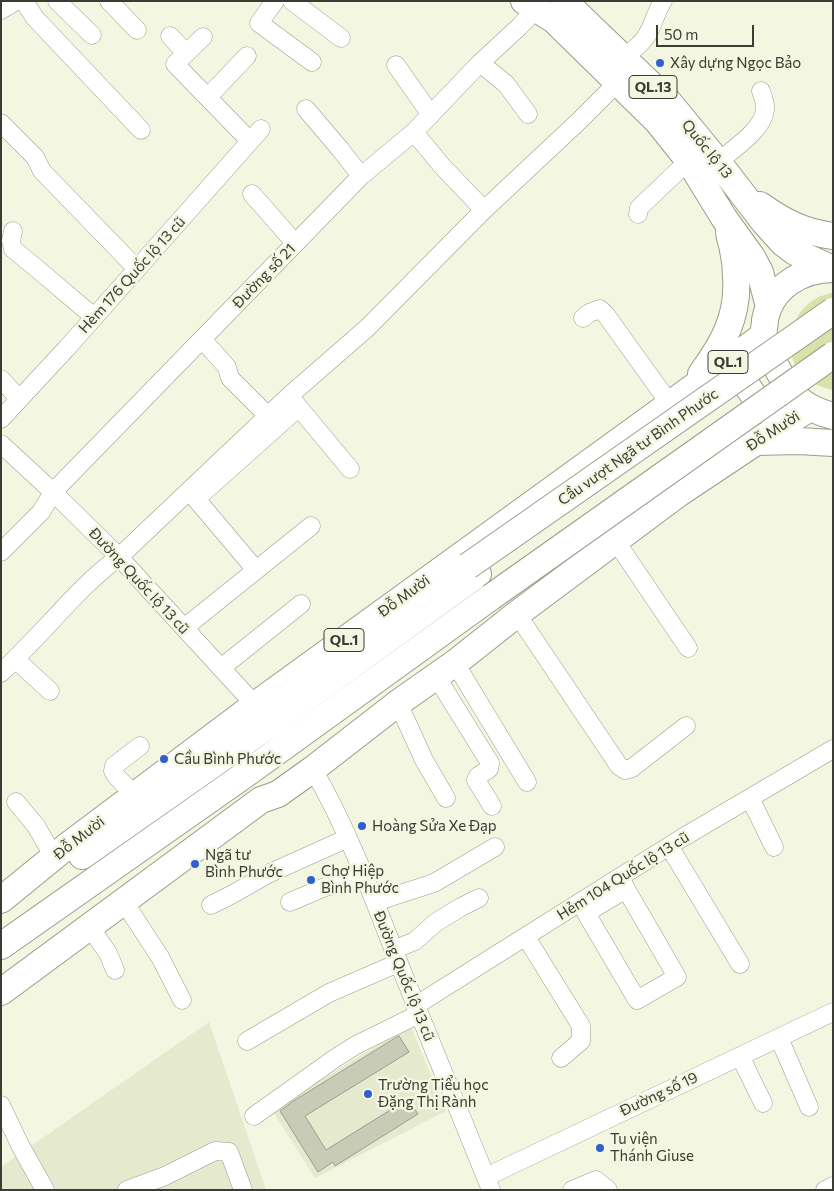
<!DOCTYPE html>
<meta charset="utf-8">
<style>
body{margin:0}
#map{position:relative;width:834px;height:1191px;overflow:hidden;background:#f3f6e0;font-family:Commissioner,sans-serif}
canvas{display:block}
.frame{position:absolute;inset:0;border:2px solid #3b3c34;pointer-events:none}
.scale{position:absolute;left:656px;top:25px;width:98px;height:22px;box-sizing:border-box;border:2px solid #3b3c34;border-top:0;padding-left:6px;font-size:15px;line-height:18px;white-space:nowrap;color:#3b3c34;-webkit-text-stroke:4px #f3f6e0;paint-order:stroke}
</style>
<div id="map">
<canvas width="834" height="1191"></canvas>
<div class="frame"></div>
<div class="scale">50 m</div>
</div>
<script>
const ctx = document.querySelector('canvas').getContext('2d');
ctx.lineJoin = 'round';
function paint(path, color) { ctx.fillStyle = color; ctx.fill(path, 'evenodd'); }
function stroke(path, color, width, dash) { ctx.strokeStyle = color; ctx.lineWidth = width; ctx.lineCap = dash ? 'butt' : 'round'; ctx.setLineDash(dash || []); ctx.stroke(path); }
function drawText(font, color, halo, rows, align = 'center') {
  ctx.font = font + ' Commissioner,sans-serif'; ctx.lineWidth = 5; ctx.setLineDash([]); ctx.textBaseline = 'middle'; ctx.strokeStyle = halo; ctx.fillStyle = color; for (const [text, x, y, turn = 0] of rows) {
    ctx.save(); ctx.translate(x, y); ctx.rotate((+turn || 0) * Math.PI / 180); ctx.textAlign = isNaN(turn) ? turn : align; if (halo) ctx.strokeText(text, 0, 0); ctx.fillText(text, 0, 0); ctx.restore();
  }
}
const built = new Path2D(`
 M209,1022L266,1190H1V1167Z
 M410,1025L446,1111L315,1178L272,1110Z`);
const green = new Path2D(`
 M833,293V390C820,387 808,383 799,371C778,342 796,298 833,293Z`);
const building = new Path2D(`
 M399,1036L409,1052L305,1116L326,1150L408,1099L418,1114L335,1166L333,1162L318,1172L280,1111L292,1102Z`);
const minor = new Path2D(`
 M24,1L35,18L141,130
 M57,1L92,35
 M109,1L137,30
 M275,1L259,23L312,62
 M292,1L341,38
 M1,10L16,1
 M170,36L186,53
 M203,37L175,64L250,141
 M623,58C631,52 642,44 647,35C654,24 655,13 663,1
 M480,63L506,84L528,114
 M396,65L431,115
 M208,97L247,56
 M306,109L340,149L361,176
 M1,123L35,157L42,171L137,269
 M414,132L442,166L484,210
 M718,162C733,149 763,130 765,110C766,104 763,97 761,91
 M252,194L295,243
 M638,214L639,208L683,166
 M13,231L11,241L13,249L35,267L94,317
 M583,318L589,313L600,309L606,315L670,404
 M202,339L227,367L230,378L268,416
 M1,379L19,399
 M291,398L350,469
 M1,419L66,349L261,129
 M1,444L53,492L119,557L255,705
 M615,540L688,648
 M1,552L41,512L53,492L361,176L414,132L480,63L519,27L536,9
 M256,570L196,499L298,408
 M517,614L619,766L625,770L632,768L686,726
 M184,628L311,526
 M15,659L50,691
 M455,663L527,782
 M221,668L301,604
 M1,673C17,657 32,642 47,626C70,601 92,577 119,557L289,396L367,328L484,210L579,121L617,83
 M436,676L490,763L489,769L478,776L476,780L492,806
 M398,703L424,760L446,798
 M313,769C350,833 375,903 402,971C431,1044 461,1117 491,1190
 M134,795L116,776L113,771L114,766L140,746
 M750,798L774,847
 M16,802L36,826L51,852
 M669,846L740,964
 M620,877L626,889L677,977L637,1000L586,913L626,889
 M290,902L325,887L347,881L363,872
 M375,902L434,883L495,847
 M211,905L231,895L270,873L348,838
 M128,908L160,957L182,1000
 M94,933L108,953L115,970
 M526,937L581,1026V1041L561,1058
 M393,950L415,941L435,923L461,907L479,898
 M415,1006L682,838L833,749
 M779,1038L809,1107
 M247,1041L329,993L398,963
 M740,1056L763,1103
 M1,1105L21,1147L45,1190
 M254,1116L334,1059L356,1045L419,1014
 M486,1177L833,1012
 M127,1190L165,1176L215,1151L229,1152L243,1190
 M572,1190L596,1180L608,1190
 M825,1190L833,1186`);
const highway = new Path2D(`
 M524,1L554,20L657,121L689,161L724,218L752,257L760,272L769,307
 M564,1L668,101L718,162L764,222L783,243L795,252L831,268
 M760,205C784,222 803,232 833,236
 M833,269C802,269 771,287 765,320C765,325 763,331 764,336C765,350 786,386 796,397C805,406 820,413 833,416
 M733,359C736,371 759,406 770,413C774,416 778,417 781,418
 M701,374C723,344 739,316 736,277C736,268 735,259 733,250C732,243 729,237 729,231
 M756,442L799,441L833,443
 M82,856L269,725L478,574
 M1,900L66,847L255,705L721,367L764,335
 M1,946L250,771L491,597
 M1,992L261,800L278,794L313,769L398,703L455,663L517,614L678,494L756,442L810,408`);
const highwayBridge = new Path2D(`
 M468,566L833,311
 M491,597L833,355`);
const markers = [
 [660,63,5,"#2f60cf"],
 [164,759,5,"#2f60cf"],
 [362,826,5,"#2f60cf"],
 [195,864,5,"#2f60cf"],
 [311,880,5,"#2f60cf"],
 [368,1094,5,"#2f60cf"],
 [600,1148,5,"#2f60cf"]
];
const shields = [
 [653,87,48],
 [728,362,40],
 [344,640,40]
];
const shieldNames = [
 ["QL.13",653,87],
 ["QL.1",728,362],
 ["QL.1",344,640]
];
const poiNames = [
 ["Xây dựng Ngọc Bảo",670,63],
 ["Cầu Bình Phước",174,759],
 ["Hoàng Sửa Xe Đạp",372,826],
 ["Ngã tư",205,855],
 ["Bình Phước",205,872],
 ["Chợ Hiệp",321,871],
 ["Bình Phước",321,888],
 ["Trường Tiểu học",378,1085],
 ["Đặng Thị Rành",378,1102],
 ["Tu viện",610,1139],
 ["Thánh Giuse",610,1156]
];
const streetNames = [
 ["Quốc lộ 13",707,149,51],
 ["Hèm 176 Quốc lộ 13 cũ",132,275,-48],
 ["Đường số 21",264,276,-46],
 ["Đỗ Mười",773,431,-33],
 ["Cầu vượt Ngã tư Bình Phước",638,447,-35],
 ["Đường Quốc lộ 13 cũ",139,581,47],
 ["Đỗ Mười",404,596,-36],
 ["Đỗ Mười",79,838,-38],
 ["Hẻm 104 Quốc lộ 13 cũ",623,876,-32],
 ["Đường Quốc lộ 13 cũ",404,976,68],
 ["Đường số 19",659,1094,-25]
];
paint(built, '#e5e9cd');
paint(green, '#dae1a9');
paint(building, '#c8cbb6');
stroke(building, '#9b9e8a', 1);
stroke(minor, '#9a9d89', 19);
stroke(highway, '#9a9d89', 28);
stroke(minor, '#fff', 18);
stroke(highway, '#fff', 26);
stroke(highwayBridge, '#9a9d89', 28, []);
stroke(highwayBridge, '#fff', 26);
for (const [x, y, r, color] of markers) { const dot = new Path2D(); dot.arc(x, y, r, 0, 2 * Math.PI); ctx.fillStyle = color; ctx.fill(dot); stroke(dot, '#f3f6e0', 2); }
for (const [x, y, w] of shields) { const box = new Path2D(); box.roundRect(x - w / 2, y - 11.5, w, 23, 4); ctx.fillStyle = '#f3f6e0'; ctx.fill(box); stroke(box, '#3b3c34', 1); }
drawText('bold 14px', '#3b3c34', null, shieldNames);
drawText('15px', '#3b3c34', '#f3f6e0', poiNames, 'left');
drawText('15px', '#3b3c34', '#f3f6e0', streetNames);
</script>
